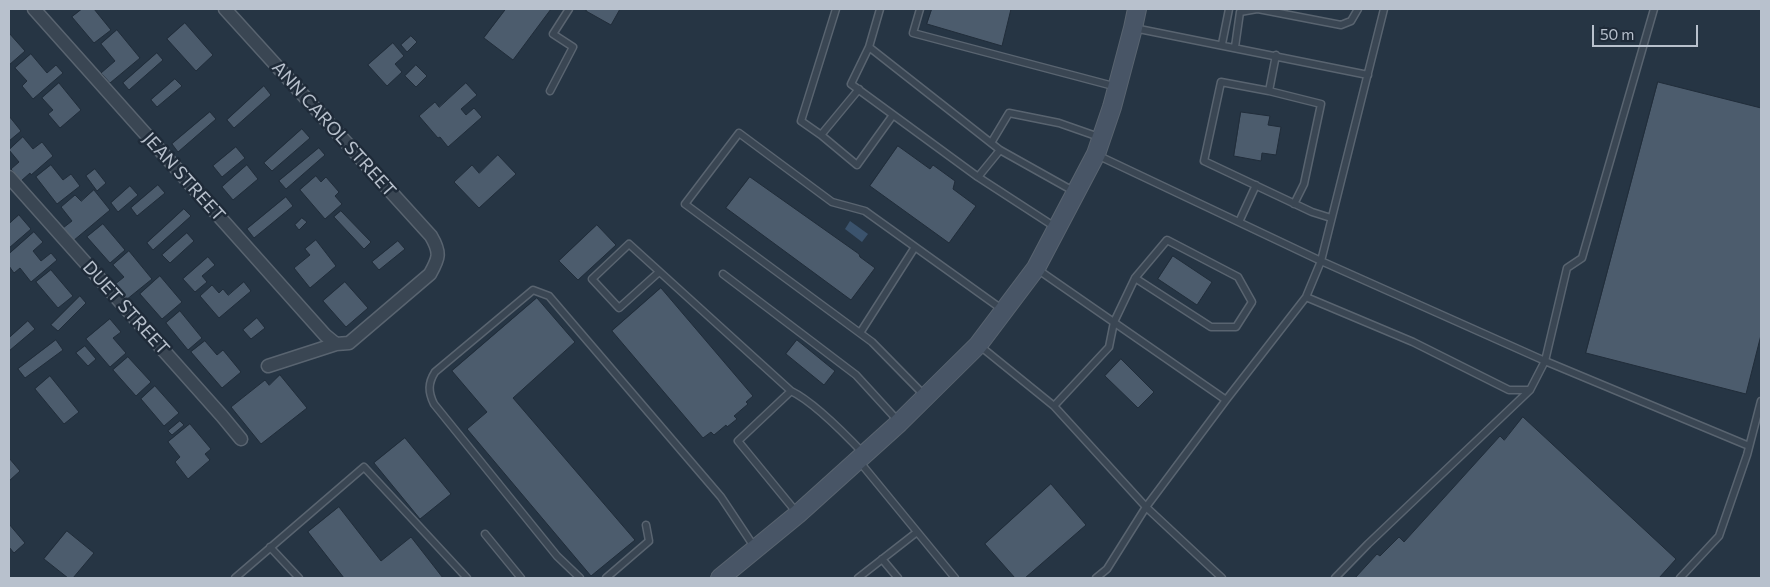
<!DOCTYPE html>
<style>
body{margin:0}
#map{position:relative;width:1770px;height:587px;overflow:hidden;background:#263544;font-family:Commissioner,sans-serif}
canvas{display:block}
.frame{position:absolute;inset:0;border:10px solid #b8c1cd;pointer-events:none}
.scale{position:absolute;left:1592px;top:25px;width:106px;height:22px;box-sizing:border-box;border:2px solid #b8c1cd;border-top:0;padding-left:6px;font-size:15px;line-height:18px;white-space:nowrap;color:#b8c1cd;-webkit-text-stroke:4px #1f2b39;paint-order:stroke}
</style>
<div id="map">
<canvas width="1770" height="587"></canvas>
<div class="frame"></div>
<div class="scale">50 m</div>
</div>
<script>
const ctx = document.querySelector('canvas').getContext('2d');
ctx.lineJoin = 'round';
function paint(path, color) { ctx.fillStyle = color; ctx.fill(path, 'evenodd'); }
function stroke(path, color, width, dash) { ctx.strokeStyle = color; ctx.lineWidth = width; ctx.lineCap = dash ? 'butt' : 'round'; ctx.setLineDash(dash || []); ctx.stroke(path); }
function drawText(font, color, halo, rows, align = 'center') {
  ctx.font = font + ' Commissioner,sans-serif'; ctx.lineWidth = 5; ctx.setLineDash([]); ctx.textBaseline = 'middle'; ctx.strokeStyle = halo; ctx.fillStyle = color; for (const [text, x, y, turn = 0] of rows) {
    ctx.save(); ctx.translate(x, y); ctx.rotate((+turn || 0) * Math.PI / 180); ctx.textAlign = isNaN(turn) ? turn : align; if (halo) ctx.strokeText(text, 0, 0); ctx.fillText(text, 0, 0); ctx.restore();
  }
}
const water = new Path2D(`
 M850,221L868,234L862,242L845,229Z`);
const building = new Path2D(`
 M82,9H94L111,30L94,43L72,17Z
 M506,9H551L513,60L484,38Z
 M588,9H620L611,25L586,11Z
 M932,9H1011L1002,46L927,24Z
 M185,23L213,55L196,71L167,39Z
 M117,30L140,58L110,83L101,73L115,61L101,44Z
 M9,33L25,51L9,65Z
 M411,36L417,42L407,52L401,45Z
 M393,43L404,56L395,64L402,72L387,86L368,65Z
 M157,53L163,60L129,90L123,83Z
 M31,54L47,73L56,65L63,73L33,99L22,86L27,81L15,68Z
 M416,65L427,76L416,87L405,76Z
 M175,79L182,86L157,107L151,100Z
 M1658,82L1761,108V335L1746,394L1586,353Z
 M59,83L81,110L60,128L48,114L53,110L42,98Z
 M466,83L477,95L461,109L466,115L474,108L482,117L448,147L440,137L438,138L419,116L435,102L439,107Z
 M264,86L271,95L234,128L227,120Z
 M210,112L216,119L178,152L172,144Z
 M1241,112L1270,116L1268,125L1281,127L1276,155L1262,153L1261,161L1234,156Z
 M9,116L21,131L9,141Z
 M302,129L310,138L272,171L264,163Z
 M23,137L33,149L42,142L53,156L31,175L30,173L21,181L11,169L19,162L9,150Z
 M898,146L930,169L933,165L955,181L953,189L976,206L949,243L870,186Z
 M236,147L245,158L222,177L213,166Z
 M319,148L325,155L286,189L279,181Z
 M498,155L516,174L479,208L454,182L472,165L479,173Z
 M51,165L63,180L71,174L80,186L57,204L36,177Z
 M247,165L258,179L233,200L222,187Z
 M95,169L106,183L97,191L86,176Z
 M316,176L321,182L326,177L339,192L335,196L342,204L325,219L300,190Z
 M750,177L859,254L860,257L875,268L851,300L726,208Z
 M158,185L165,193L137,216L131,208Z
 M130,186L138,195L118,212L111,203Z
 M94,190L110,210L73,241L63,228L72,221L61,207L75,195L81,201Z
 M286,197L293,206L254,238L247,229Z
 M184,209L191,216L153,250L147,243Z
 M341,211L371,242L364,249L334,217Z
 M19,215L31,229L9,248V224Z
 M302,218L307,222L299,230L295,225Z
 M103,224L125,250L110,263L87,237Z
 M597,225L616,245L578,280L559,261Z
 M34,232L43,242L33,251L41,261L51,253L57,260L31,282L20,268L14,273L9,266V254Z
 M187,233L194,241L170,263L162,255Z
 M316,240L336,266L310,288L294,268L310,255L305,249Z
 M398,241L405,249L379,270L372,262Z
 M129,251L152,279L126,300L114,285L124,277L113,265Z
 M1173,256L1212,282L1197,305L1158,279Z
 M208,257L215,265L202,276L207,282L195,292L183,279Z
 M51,270L73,296L58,308L36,282Z
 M160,276L182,302L162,319L140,294Z
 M244,282L251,291L219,318L200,296L212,285L219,293L223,289L228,295Z
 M345,282L368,308L346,327L323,301Z
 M661,288L753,396L746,402L748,404L734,416L737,419L727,427L726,425L714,435L711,432L703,438L612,331Z
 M80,296L86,303L58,331L51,325Z
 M537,298L575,342L513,398L635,540L591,576L467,429L487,412L452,371Z
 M180,311L202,338L188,350L166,323Z
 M257,318L265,328L251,339L243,330Z
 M110,319L121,332L113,338L126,353L110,367L86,339Z
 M28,321L35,329L9,351V338Z
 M56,340L63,350L25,378L18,369Z
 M797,340L835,371L824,385L786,354Z
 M205,341L217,355L223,350L241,372L222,388L191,352Z
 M85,346L96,359L88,366L76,353Z
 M128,357L151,382L136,396L113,370Z
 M1121,359L1154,392L1138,408L1105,376Z
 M280,375L307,408L261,444L231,407L265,380L269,385Z
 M50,376L79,412L64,424L35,389Z
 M155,386L179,413L164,426L141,399Z
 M1523,417L1676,559L1659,578H1355L1377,554L1380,556L1399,537L1404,542L1500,436L1504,440Z
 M180,421L184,425L172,435L168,431Z
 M190,424L211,449L205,454L210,460L188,479L175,462L180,457L168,442Z
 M405,438L451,494L420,519L374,463Z
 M9,458L20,471L9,481Z
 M1051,484L1086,525L1025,578H1015L985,544Z
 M339,507L381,561L411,537L443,578H344L308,532Z
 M9,524L25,543L14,553L9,547Z
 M67,531L94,553L73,578H68L44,559Z`);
const lane = new Path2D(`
 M920,9L913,33L1117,87
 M1258,9L1341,25L1351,21L1358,9
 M1134,28L1368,75
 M1222,44L1229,9
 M869,47L880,9
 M1235,47L1240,12L1257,9
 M1276,55L1269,91L1221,82L1204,161L1312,212L1331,218
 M859,89L821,135L857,165L893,115
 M550,91L573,47L553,34L569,9
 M1269,91L1321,104L1304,184L1294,204
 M821,135L801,121L836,9
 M991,143L1009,113L1059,123L1099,137
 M1097,155L1321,261L1545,361L1749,446
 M978,177L1000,150
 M1239,222L1256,185
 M1055,227L978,177L851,84L869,47L1000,150L1075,192
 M1037,269L1226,400
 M659,272L619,308L592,279L629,244L791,391
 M723,274L856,375L899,422
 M1306,297L1413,342L1509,390H1530
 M860,333L915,247
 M980,346L1054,406L1146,507L1222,578
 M925,396L872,342L685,204L739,133L832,202L865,211L1003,310
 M1054,406L1109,347L1114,322L1135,278L1167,240L1238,277L1252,302L1236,327H1211L1135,278
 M859,461L955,578
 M797,513L738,441L791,391C814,402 846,435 864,454
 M485,534L521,578
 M270,547L299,578
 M882,559L898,578
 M235,578L364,467L467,578
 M580,578L557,556L434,404C428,392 428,383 435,372L533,290L549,296L721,497L755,548
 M606,578L649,541L646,525
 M858,578L917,532
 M1096,578L1107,569L1146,507L1226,400L1306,297L1321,261L1384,9
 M1335,578L1368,544L1530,390L1545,361L1567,268L1582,258L1654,9
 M1680,578L1719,536L1747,455L1761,401`);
const street = new Path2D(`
 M34,9L325,335L336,344
 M225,9L431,236C441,253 439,258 430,274L349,343L336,344L268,366
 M9,177L222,416L241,439`);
const secondary = new Path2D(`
 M720,578L798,514L899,423L978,345L1036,268L1096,154L1112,107L1133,28L1137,9`);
const streetNames = [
 ["ANN CAROL STREET",334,129,48],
 ["JEAN STREET",184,177,48],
 ["DUET STREET",126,308,48]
];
paint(water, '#3b536d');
paint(building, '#4c5c6d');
stroke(building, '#212d3a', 1);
stroke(lane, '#596470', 9);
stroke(street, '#596470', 15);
stroke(secondary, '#596470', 20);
stroke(lane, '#3a4653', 6);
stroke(street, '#3a4653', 12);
stroke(secondary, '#485566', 18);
drawText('18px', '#b8c1cd', '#1f2b39', streetNames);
</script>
